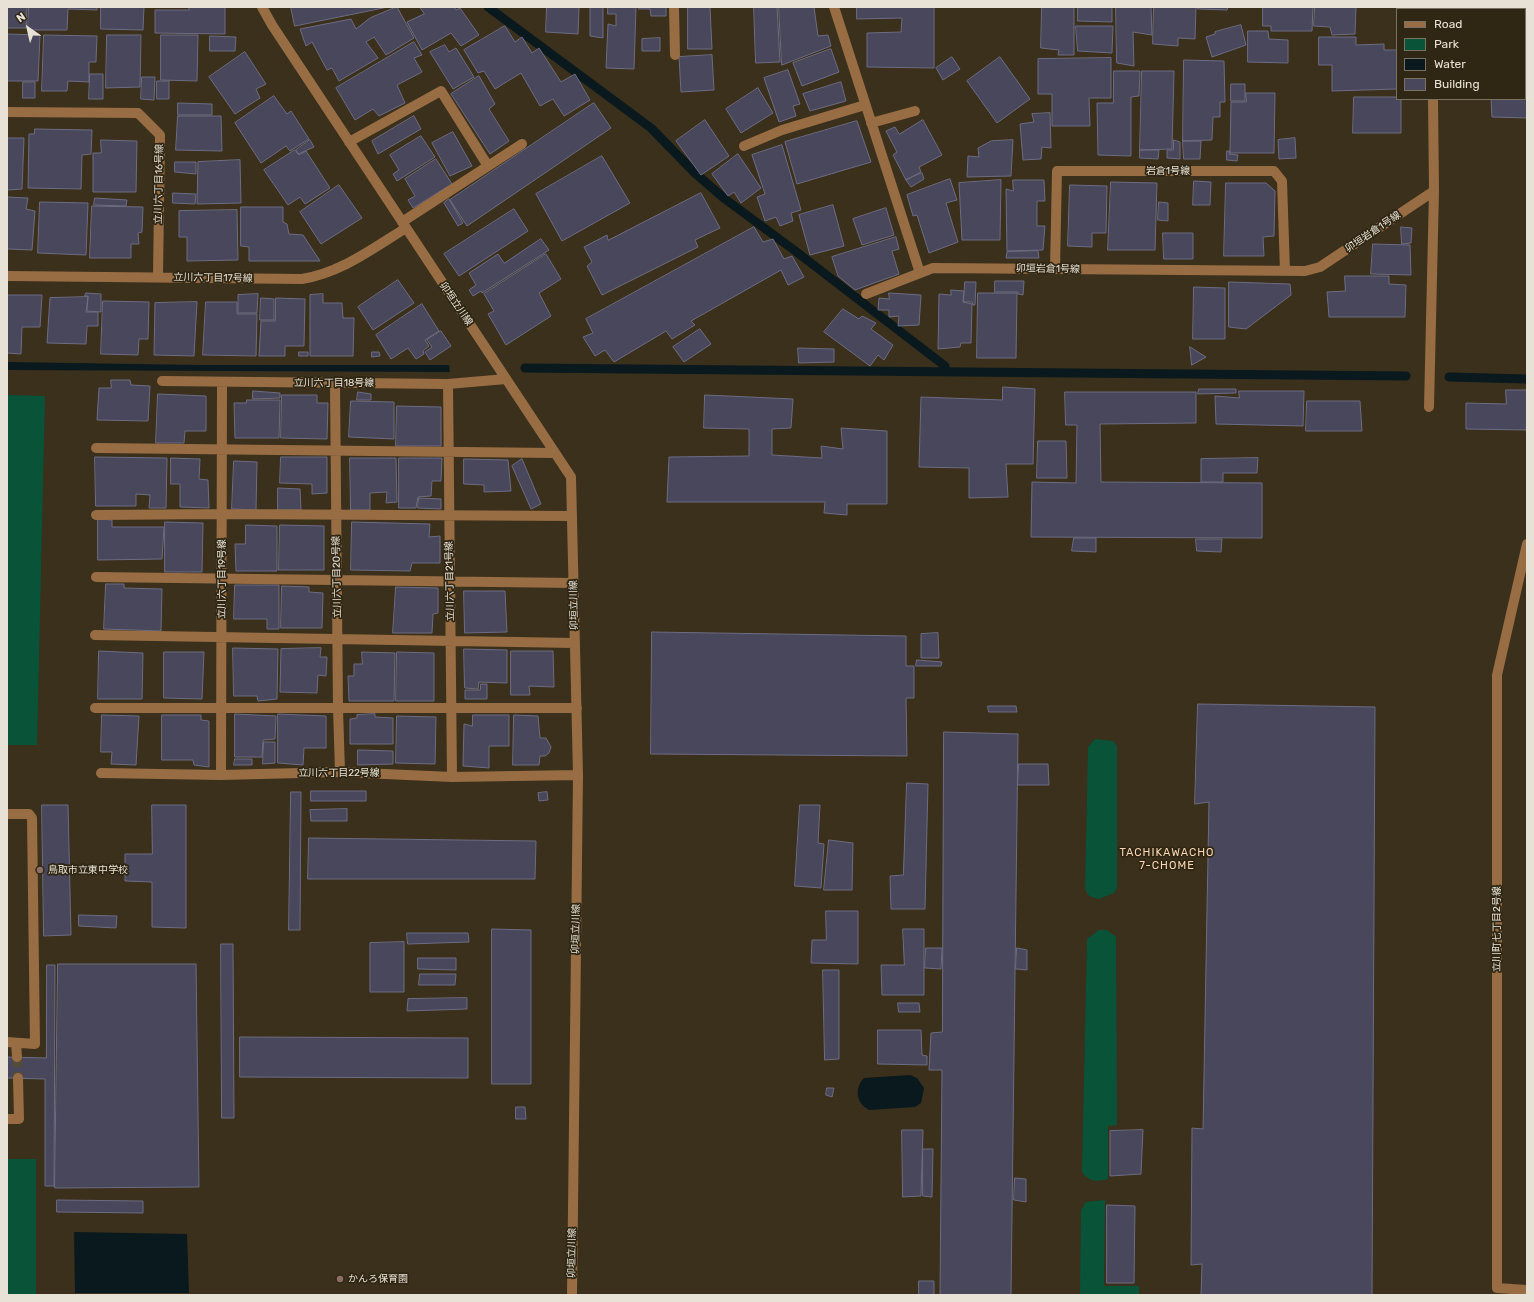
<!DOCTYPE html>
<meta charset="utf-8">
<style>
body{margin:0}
#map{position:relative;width:1534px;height:1302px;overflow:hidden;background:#3a301c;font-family:Rubik,sans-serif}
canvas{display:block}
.frame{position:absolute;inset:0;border:8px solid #e8e2d6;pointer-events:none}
.legend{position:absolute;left:1396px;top:8px;width:130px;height:92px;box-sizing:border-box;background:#2f2613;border:1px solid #797161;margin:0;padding:5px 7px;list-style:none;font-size:12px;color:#e8e2d6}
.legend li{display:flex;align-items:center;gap:8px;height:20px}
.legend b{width:20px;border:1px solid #797161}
.north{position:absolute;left:8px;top:8px;width:40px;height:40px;-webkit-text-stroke:3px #2f2613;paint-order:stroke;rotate:326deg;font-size:11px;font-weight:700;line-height:16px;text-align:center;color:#e8e2d6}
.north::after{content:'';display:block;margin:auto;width:14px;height:18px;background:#e8e2d6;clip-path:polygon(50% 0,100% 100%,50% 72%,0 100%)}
</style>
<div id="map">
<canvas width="1534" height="1302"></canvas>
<div class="frame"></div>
<ul class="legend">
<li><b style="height:5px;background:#986d43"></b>Road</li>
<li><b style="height:11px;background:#095339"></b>Park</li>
<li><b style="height:11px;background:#09191d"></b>Water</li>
<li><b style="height:11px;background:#48475c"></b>Building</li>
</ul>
<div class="north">N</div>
</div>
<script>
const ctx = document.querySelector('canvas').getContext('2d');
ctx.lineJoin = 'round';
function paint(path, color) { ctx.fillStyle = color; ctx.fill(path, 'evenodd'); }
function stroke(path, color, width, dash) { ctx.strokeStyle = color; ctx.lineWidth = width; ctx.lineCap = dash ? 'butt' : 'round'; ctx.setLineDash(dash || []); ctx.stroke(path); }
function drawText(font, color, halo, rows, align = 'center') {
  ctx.font = font + ' Rubik,"Noto Sans JP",sans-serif'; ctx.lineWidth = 3.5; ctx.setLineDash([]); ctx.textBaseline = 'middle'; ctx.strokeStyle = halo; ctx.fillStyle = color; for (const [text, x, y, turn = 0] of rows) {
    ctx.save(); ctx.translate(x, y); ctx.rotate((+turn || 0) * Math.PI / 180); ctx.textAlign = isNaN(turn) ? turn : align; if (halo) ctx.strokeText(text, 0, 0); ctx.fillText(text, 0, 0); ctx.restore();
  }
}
const green = new Path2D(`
 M7,395L45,396L37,745H7Z
 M1095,739L1113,741L1117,746V888L1114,893L1099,899L1089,896L1085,889L1088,747Z
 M1099,930H1107L1116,937L1117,1125L1108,1126V1179C1097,1182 1089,1182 1082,1172L1087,939Z
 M7,1159H36V1295H7Z
 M1105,1200L1104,1286H1139V1295H1080L1081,1210L1086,1202Z`);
const water = new Path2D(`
 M7,362L199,365H449L450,372L7,370Z
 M910,1075L917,1078L924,1088L921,1103L915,1107L869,1110C856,1103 854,1088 864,1078Z
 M74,1232L187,1234L189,1293H75Z`);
const stream = new Path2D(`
 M488,7L651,128L695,173L725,199L794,250L945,366
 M525,368L1406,376
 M1449,377L1527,379`);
const building = new Path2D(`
 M7,7H27L26,28H7Z
 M29,7H97V10L68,9L67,30H28Z
 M101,7H144L143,30L101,29Z
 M189,7H225V34L155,33V10H189Z
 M291,7H388L295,26Z
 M397,7L414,38L386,55L374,37L366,42L378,58L339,81L332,68L327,70L312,42L306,46L300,29L351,19L356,29L370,18Z
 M420,7H454L456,10L460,8L479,35L461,46L451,33L422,50L407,22L424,14Z
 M547,7H579L578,34L546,32Z
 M581,7H603V38L590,36V8Z
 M608,7H636L634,69L606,68L608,24L616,26V14H608Z
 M639,7H666V16H651L650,9H639Z
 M688,7H710L712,49H688Z
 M754,7H777L780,62L756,63Z
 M779,7H814L818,36L828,35L831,46L782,65Z
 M857,7H934V68L867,67V33L901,32L902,18L857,19Z
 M1042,7H1074V55H1058L1059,50L1041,48Z
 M1078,7H1112V22L1078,21Z
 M1116,7H1151L1152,35L1133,32L1134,66L1117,63Z
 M1154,7H1196L1195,39L1178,38V46L1153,44Z
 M1198,7H1228L1227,10L1198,9Z
 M1263,7H1313L1312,31H1271V26H1263Z
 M1315,7H1356L1355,34L1332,35L1330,27L1314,26Z
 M1490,7H1527V118L1492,117L1491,99H1525V9H1490Z
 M1241,25L1246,45L1212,57L1206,37L1215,34V32Z
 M505,26L515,42L522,37L532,53L539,48L561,82L575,74L590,100L564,116L553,99L540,106L521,73L495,89L484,71L478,73L464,50Z
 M1076,26H1113L1112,53L1078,51Z
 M1248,31H1268L1269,39L1288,40V63L1248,62Z
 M7,34L40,35L38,81H7Z
 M44,35L97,36L96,62H89V82L68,81L67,91H42Z
 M107,35H141L140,87L106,88Z
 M161,35H198L197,81L161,80Z
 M210,36L236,37L235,51H210Z
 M1319,37H1356V45L1384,44V50H1397V89L1332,91V65H1319Z
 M660,38V51H642V39Z
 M414,42L422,55L414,58L422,72L397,85L405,103L379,116L373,109L355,120L336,88Z
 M445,45L449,52L456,48L474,77L453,89L430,52Z
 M831,49L839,72L802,86L793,63Z
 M245,52L266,84L256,89L260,98L235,114L209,77Z
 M712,55L714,90L681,92L679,57Z
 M952,57L960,69L943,80L936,68Z
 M1000,57L1030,99L997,123L967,81Z
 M1111,58V98H1089L1090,126H1052V94H1038V59Z
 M1184,60L1224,61L1225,102H1220V117H1213L1212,140L1183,141Z
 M788,70L800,104L793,106L796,116L779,122L764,78Z
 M1114,71H1140L1139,96L1131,97V156L1098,155L1097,103H1113Z
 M1142,71H1174L1172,149L1140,150Z
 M90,74H103V99H89Z
 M479,76L495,104L489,109L509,141L490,154L451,94Z
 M142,77H155L154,100L141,99Z
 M157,81H169V99H157Z
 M23,82H35V98H23Z
 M841,82L846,101L810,111L803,94Z
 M1231,84H1245V101H1231Z
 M758,88L773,113L741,133L726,109Z
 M1246,93H1275L1274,153H1230L1231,102H1246Z
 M274,96L287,114L291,111L309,139L290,151L286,146L261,163L235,123Z
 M1354,97H1397V99H1401V133H1353Z
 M178,103L212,104V115H178Z
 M594,103L611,128L467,226L450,200Z
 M1050,113L1051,148L1042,147L1041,159L1023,160L1020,124L1034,122L1032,114Z
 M178,116H221L222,151L176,150Z
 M414,116L421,129L378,154L372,141Z
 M705,120L729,156L701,175L676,141Z
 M923,120L942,155L919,167L921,172L906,180L893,155L897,152L886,131L895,127L899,134Z
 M857,121L871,162L797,184L785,142Z
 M35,129L92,130L91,154L82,155L81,189L28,188L29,134H34Z
 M453,132L472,166L450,176L432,143Z
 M421,136L435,157L397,181L393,174L399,170L390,155Z
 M7,138H24L22,189L7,190Z
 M1295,138L1296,158L1279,159L1278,140Z
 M101,140L137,141L136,192H93V153H101Z
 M310,140L314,147L298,154L296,150Z
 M1013,140L1011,176L967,177L968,156L979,157L978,148L991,141Z
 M1174,140L1180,142V159L1167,158V150H1173Z
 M1183,141H1201L1200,159H1184Z
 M782,145L801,210L791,213L793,221L780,226L776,217L765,221L757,197L765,194L752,155Z
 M295,150L299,155L306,151L330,188L305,204L300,197L288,205L264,170Z
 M1140,150H1159L1158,159L1140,158Z
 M1227,151H1230L1229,154L1238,155L1237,161L1227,160Z
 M738,154L761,188L741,203L734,192L728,196L712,174Z
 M602,156L630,203L562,241L536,194Z
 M436,159L452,184L413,208L408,200L415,196L405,179Z
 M240,160L241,203L197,204L198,162Z
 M175,162H196V174L175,172Z
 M922,173L924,179L911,187L906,180Z
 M950,179L957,200L946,203L958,242L929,253L917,215L913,216L907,195Z
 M1001,180L1000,240H962L959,183Z
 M1013,180H1044L1045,201H1037V226H1045L1043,250L1007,251L1006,189L1013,191Z
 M1194,181L1211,182L1210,205H1193Z
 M1111,182L1157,183L1155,250H1108Z
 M1226,183H1266L1275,191L1274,236L1263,237L1264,256H1224Z
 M339,185L362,218L321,244L300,212Z
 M1070,185L1107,186L1106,233H1092V247L1068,246Z
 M173,193L196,194L195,204L173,203Z
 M701,193L720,228L695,240L698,247L602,295L587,266L592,262L584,247L607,235L608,240Z
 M7,197L28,198L26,209L35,211L32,250L8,249Z
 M95,198L127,200L126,206L94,205Z
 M449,199L463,223L458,226L444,203Z
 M40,202L88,203L86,255L38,253Z
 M1159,202L1168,203V221L1158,220Z
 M833,205L844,246L810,255L799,215Z
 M92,206L143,207L142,232L138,233L139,244H131V258H90Z
 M241,207H283V222L287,224L289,234L303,235L320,261H249V247L241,246Z
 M886,208L894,235L862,245L853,219Z
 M514,209L528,231L459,276L444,254Z
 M237,210L238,260L187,261V237H179V211Z
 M754,227L763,242L773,239L784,259L792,256L804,277L788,285L781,270L691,321L695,325L672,339L666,331L614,362L605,350L595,356L583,337L593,333L586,319Z
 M1401,227L1412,228L1411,243L1402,244Z
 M1163,233H1193V259H1164Z
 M896,237L899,249L892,251L899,274L855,290L838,276L832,257Z
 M541,239L549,250L482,293L481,291L473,296L469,290L476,285L469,273L498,254L504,263Z
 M1373,244L1410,245L1411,275L1371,274Z
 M1038,251L1039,258H1006L1007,252Z
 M546,254L561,279L539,293L551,316L506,345L488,314L494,311L484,294Z
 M1345,276H1389V284L1406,285L1405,317H1329L1327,292L1345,291Z
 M398,280L414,303L373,330L358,307Z
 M995,281H1024L1023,295L1018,294V292H995Z
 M965,282H976L975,305H973L972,302H964Z
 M1229,282L1290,284L1291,295L1246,329L1229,327Z
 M1194,287L1225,288V339H1193Z
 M951,290L964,291L963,302L972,304L971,343H961L960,347L938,349L939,294L951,295Z
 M86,293L101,294V312L87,311L88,296H85Z
 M889,293L921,295L919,325L898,326L899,316L889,317V310H878L879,298L889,299Z
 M978,293H1017L1016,358H977Z
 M258,294L257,313H238V295Z
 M323,294V303H342L343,318H354L353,356H310V295Z
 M7,295H42L40,327H22L21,354L7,353Z
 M88,297L86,312H98V326H87L86,344L47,343L50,298Z
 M261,298L274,299V320H260Z
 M276,298L305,299L304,346H285V356H259L261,321H275Z
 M103,301L149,302L148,339H139L138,355L101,354Z
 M197,302L194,356L154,355L155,303Z
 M206,302H237V314H257L256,356L203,355Z
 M422,304L439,331L425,340L429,346L423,351L424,354L416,359L408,348L391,359L376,335Z
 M843,309L859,319L862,316L876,323L871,329L893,345L884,360L878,355L870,366L824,332Z
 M700,329L711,344L684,362L673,347Z
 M441,331L451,346L430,360L425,352L432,347L427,340Z
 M1190,347L1206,357L1192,365Z
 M798,348L834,349V362L799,363Z
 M299,352H308V356H299Z
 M372,352H379L380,356L372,357Z
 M111,380H130L131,385L150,386L148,421L97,420L99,388H111Z
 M1003,387L1035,389L1033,464H1006L1008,497L969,498V468L919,467L921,397L1002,400Z
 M1199,389H1236V393L1198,394Z
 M1506,390H1527V430L1466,429V403L1506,404Z
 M253,391L280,393V398L253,399Z
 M1239,391H1304L1303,426L1216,424L1215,396L1239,398Z
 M358,392L371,394V400H357Z
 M1065,392H1196V423L1100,424L1101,482L1262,483V538L1031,537L1032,482L1076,483L1077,425H1066Z
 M158,394L206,396V431H185L184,443H156Z
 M282,395H317V403H328L327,439L281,438Z
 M705,395L793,399L791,428L772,429V455L822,458L821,446L843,449L841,428L887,431V504H847V515L824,513L825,502H667L669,457L749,456V429L704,428Z
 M247,400H280L279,438H235L234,403H246Z
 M351,401L394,402V439L349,437Z
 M1307,401H1360L1362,431H1306Z
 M397,406L441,407V446H396Z
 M1038,441H1066L1067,478H1037Z
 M95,457L167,458L166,508H149L150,495L136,494V506H96Z
 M281,457H327V493L312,494V484L280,483Z
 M171,458L200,459L199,479L208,480L209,508L180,507V484H171Z
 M350,458H396L397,502L386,503L387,492L370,493V510H351Z
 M399,458H442L441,481H432L431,496L418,497L416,508H399Z
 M1258,458L1257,473H1223V482H1201V459Z
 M464,459L508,460L511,491L484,492V485L464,484Z
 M522,459L541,504L531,509L512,466Z
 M234,461L257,462L256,510L232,509Z
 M278,488L300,489L301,510H278Z
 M419,498L441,499V509L418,508Z
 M98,519L112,520V527H164L162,559L98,560Z
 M165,522L203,523L202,572H165Z
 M352,522L430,524L429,537L440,536V563H412L410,571L351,570Z
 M246,525L277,526V571H236L235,544H245Z
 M280,525L324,526V570H279Z
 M1074,538H1096V552L1072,551Z
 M1196,539H1222L1221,552L1197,551Z
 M106,584H124V588L162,589L161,631L104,629Z
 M235,585H279V629H267V619H234Z
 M282,586L309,587V592L323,593L322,628H281Z
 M396,587L438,588V613L433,614L432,633H393Z
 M464,591H505L507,632L465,633Z
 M652,632L906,636V666H914V698H906L907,756L651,754Z
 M938,633L939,658H921V634Z
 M233,648L278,649L277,699L258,701L257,696H234Z
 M321,648L320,657H327L326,676L318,675L317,693L280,692L281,649Z
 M464,649L507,650V683L479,682L478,689L465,688Z
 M99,651L143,653L142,699H98Z
 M511,651H553L554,687L529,686L530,695H511Z
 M164,652H204L202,699L164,698Z
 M362,652L395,653L394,701H349L348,676H354V664H362Z
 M397,652L434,653V701H396Z
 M917,660L942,662L941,666H916Z
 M481,684H487V699H465V690H480Z
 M1198,704L1375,707L1372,1295H1201L1202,1264L1191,1265L1192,1128L1203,1129L1209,802L1195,804Z
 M988,706H1016L1017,712H989Z
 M235,714L276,716L275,739L263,740L262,757H235Z
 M278,714L326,716V748H304L303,765L278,763Z
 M375,714V717L393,718V744H350V719L357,718V715Z
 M102,715L139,716L136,765L111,764L112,752H101Z
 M162,715H201V720L209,721V767L194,765L193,760H162Z
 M473,715H509V746H489V768L463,766L464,724L472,726Z
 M514,715L538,716L540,738H546L551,747L549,753L545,756H540L539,765H513Z
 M397,716L436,717L435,764L396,763Z
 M944,732L1018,734L1011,1295H940L942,1070H929L931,1033L942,1032Z
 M264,742H275V763L263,764Z
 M358,750L393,751V764L358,765Z
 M235,759H252V765H234Z
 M1019,764H1048L1049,785H1018Z
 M907,783L928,784L925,909H891L890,876L903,875Z
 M311,791H366V801H311Z
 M291,792H301L300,930H289Z
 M547,792L548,800L539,801L538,793Z
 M42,805H68L71,935L44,936Z
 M152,805H186V928L152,927V882L125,881V854H152Z
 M800,805H820L818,843L824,844L821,888L795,886Z
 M347,809V821H311L310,810Z
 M309,838L536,841L535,879H308Z
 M829,840L853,843L852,890H824Z
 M826,911H858V964L811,963L812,940H826Z
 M79,915L117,916L116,928L79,926Z
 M492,929L531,930V1084H492Z
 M903,929H924V995H882L881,965H904Z
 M407,933H468L469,942L408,944Z
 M404,942V992H370V943Z
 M221,944H233L234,1118H222Z
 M926,948H942L941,969L925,968Z
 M1017,948L1027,950V970L1016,969Z
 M418,958H456V970L418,969Z
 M58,964H196L199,1187L55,1188Z
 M47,965H55L54,1186H45V1079L7,1078V1057L46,1058Z
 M823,970H839V1059L825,1060Z
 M420,974H456L455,985H419Z
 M467,998V1009L407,1011L408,999Z
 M898,1003H919L920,1012H899Z
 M878,1030H921L922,1055L927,1056V1065L878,1064Z
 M240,1037L468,1038V1078L240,1077Z
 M827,1088H834L832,1097L826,1095Z
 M516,1107H525L526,1119H516Z
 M902,1130H923L921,1196L903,1197Z
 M1143,1130L1141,1174L1110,1176V1131Z
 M923,1149H933L932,1197L923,1196Z
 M1015,1178L1026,1179V1202L1014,1200Z
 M57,1200L143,1201V1213L57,1212Z
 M1107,1205L1135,1206L1134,1283H1107Z
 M919,1281H934V1295H919Z`);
const minorTunnel = new Path2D(`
 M17,1057L18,1078`);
const minor = new Path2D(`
 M262,7L272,25L571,477L578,775L572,1295
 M674,7L675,55
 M834,7L920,273L933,268L1305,271L1320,267L1434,191
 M1431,7V9
 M7,112L138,113L160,135L158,276
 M871,123L915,111
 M349,142L441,91L488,166
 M744,146L782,130L865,105
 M402,222L522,144
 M1055,269L1057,171H1274L1282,181L1285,271
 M7,276L302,279C341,273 373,248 406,228
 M866,294L920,273
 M162,381L448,384L506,379
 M335,383L338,708L340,772
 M448,384L452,777
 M1429,407L1434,191L1433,99
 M96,448L555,453
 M96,515L222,514L572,516
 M1527,544L1497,675V1288L1527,1290
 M96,577L574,583
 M95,635L575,643
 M95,708H577
 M101,773L221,775L340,772L452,777L578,775
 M221,775L222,383
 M7,814H29L32,818L35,1044L7,1042
 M16,1043L17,1057
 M7,1119H19L18,1078`);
const markers = [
 [40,870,4,"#8d6e63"],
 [340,1279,4,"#8d6e63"]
];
const streetNames = [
 ["岩倉1号線",1168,171],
 ["立川六丁目16号線",159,184,-89],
 ["卯垣岩倉1号線",1373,232,-34],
 ["卯垣岩倉1号線",1048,269,1],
 ["立川六丁目17号線",213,278,1],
 ["卯垣立川線",456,304,56],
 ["立川六丁目18号線",334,383],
 ["立川六丁目20号線",337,577,-91],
 ["立川六丁目19号線",222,579,-90],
 ["立川六丁目21号線",450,581,-91],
 ["卯垣立川線",574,605,-91],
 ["立川六丁目22号線",339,773],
 ["卯垣立川線",576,929,-89],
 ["立川町七丁目2号線",1497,929,-90],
 ["卯垣立川線",572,1253,-89]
];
const poiNames = [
 ["鳥取市立東中学校",48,870],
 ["かんろ保育園",348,1279]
];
const neighbourhoodNames = [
 ["TACHIKAWACHO",1167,853],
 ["7-CHOME",1167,866]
];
paint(green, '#095339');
paint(water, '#09191d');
stroke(stream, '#09191d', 9);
paint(building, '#48475c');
stroke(building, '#6d6c82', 1);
stroke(minorTunnel, '#544b38', 10, [10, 5]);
stroke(minor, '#986d43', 10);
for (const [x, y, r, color] of markers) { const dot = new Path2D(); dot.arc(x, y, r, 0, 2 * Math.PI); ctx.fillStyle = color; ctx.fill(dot); stroke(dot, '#2f2613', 1.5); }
drawText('10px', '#e8e2d6', '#2f2613', streetNames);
drawText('10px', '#e8e2d6', '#2f2613', poiNames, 'left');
ctx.letterSpacing = '1px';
drawText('11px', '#f9d7b4', '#2f2613', neighbourhoodNames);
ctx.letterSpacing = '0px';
</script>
